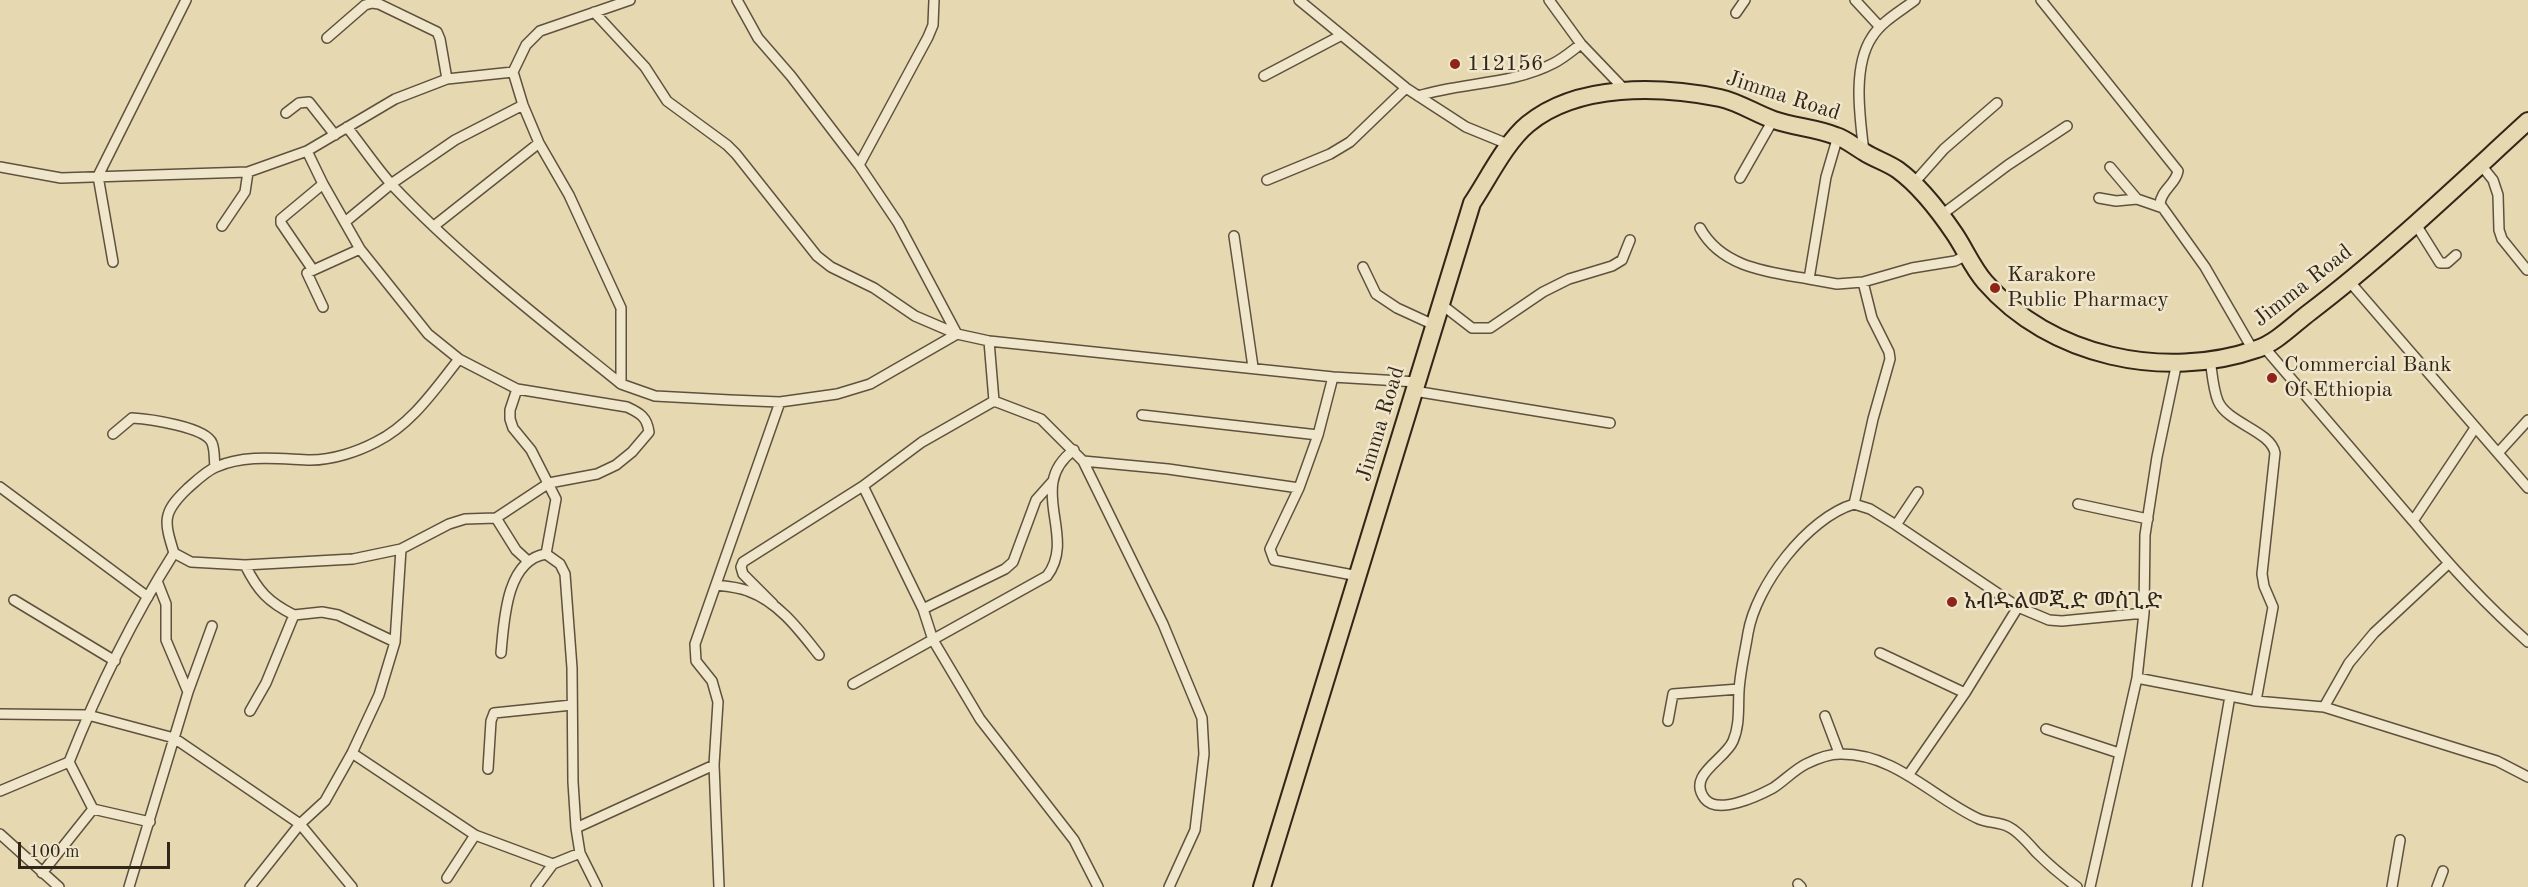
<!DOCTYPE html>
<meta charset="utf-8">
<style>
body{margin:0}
#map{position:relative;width:2528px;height:887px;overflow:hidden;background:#e6d8b0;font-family:"Old Standard TT",serif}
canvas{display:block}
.scale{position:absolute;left:18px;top:842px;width:152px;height:27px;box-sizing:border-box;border:3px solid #312618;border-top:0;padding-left:8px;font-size:18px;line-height:21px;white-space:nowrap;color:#312618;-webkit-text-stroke:4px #efe6cc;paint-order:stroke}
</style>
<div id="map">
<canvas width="2528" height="887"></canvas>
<div class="scale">100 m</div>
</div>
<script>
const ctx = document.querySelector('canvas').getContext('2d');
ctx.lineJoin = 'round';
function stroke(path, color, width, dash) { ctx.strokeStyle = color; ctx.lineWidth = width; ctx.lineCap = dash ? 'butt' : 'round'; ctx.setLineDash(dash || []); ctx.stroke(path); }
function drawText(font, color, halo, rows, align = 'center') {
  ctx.font = font + ' "Old Standard TT","Noto Serif Ethiopic",serif'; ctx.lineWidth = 5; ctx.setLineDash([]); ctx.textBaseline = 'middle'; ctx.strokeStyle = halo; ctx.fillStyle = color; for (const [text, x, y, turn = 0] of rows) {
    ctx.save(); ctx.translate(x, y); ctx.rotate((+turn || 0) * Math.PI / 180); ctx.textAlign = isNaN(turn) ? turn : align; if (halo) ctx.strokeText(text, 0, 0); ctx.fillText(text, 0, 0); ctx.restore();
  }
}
const minor = new Path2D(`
 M737,0L758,38L791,76L859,165L898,223L957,334
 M1299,0L1406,88L1466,127L1510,145
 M1549,0L1581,44L1625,90
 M1855,0L1880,27
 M2041,0L2178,171C2176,184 2161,190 2160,204L2205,267L2253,350
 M594,12L645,67L667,101L727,145L736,154L817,256L831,267L874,288L915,316L957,334L989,341L1333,377L1417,382
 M1736,13L1745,0
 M327,38L365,5L372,3L379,4L437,32L440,39L447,79
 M513,72L523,105L539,143L569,195L621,308V384L655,396L730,400L780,402L837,394L870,384L957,334
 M1264,76L1340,36
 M1418,96C1463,82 1512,85 1554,63C1564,58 1573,50 1581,44
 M286,113L299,103L309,102L335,135
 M347,127C362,146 376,167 392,185C461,258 543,321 621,384
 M1838,136L1826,177L1809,279L1837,284L1863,282L1912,268L1955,261L1967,255
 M1864,152C1860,118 1852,67 1872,37C1882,21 1901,11 1915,0
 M859,165L928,37L933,25L934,0
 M2481,165L2493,180L2498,195L2499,230L2502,239L2527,270
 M0,167L61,178L248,172L307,151L395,99L447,79L513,72L526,45L540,31L630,0
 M2110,167L2137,199
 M1740,178L1773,120
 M1267,180L1330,154L1350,142L1406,88
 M1913,184L1944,149L1997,103
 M2099,198L2116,201L2137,199L2163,208
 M1940,216L2008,165L2067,126
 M345,222L391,184L455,140L523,105
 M2415,223L2440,263H2447L2456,255
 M222,226L245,192L248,172
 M434,226L539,143
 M1700,228C1722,268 1769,272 1809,279
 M1234,236L1253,367
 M113,262L98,176L186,0
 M1363,267L1376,294L1397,308L1434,325
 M313,270L281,223V219L323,184
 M2349,281L2528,488
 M1441,304L1472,328H1490L1543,292L1569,279L1612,266L1622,260L1630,240
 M323,307L307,273L360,249
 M2264,347L2413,521L2475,428
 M2210,359C2212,372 2213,389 2218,401C2227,423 2271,431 2275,453L2262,574L2264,586L2273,607L2256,701
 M1333,377L1318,435L1299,488L1270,549L1274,560L1358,576
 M517,389L510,410V419L513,428L531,450L556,499L546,554
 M1414,391L1610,423
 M994,401L1041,419L1083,461L1163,624L1202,718L1204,754L1195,830L1169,887
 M1142,415L1318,435
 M113,434L132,418C149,419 206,427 212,443C215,450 214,460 215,467
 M2498,453L2528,420
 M1083,461L1168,469L1299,488
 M863,486L923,609L933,640L980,719L1074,840L1098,887
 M0,487L148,597
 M1854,504L1873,419L1890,359L1889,352L1872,318L1863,282
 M2078,504L2148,519
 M496,518L516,550L528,561
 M2413,521C2449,565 2486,605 2528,642
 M1896,525L1918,492
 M174,553C164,521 162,513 187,489C195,482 206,471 216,467C246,454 279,459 311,460C332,460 357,452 376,442C412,424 435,389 459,359
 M245,565C258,591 268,602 294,615
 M716,585C726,586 738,587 748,591C779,602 800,631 819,655
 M14,600L115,661
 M773,604L743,574L741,567L743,562L863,486L922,442L994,401L989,341
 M2018,607L2049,620L2062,621L2144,613
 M923,609L1005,569L1013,562L1036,500L1052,482
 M501,653C504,621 506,560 546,554L560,564L565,574L572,668L573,782L576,828L580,853L597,887
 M1880,653L1965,693
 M2137,678L2256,701L2324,707L2497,761L2528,777
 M853,684L1047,576C1078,536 1025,486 1074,450
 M188,692L212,626
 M2324,707L2349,663L2374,633L2448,564
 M250,711L266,683L294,615L322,612L338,615L395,642
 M0,714L88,715L174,738L300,824L352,887
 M1825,716L1839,753
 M1668,721L1673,694L1739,689
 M2046,729L2119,753
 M352,753L475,835L553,864
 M69,762L93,809
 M488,769L491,721L494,713L572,705
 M1909,774L1965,693L2018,607L1896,525L1870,509L1854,504C1807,518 1756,586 1748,633C1745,652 1740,672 1739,691C1738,708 1740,725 1733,741C1725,760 1686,775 1705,799C1718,815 1758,796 1773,788C1784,781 1794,770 1806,764C1816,759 1829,754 1840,754C1895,753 1933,798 1979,819C1988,823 2000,822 2009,827C2019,832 2028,843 2036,852C2049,865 2062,876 2077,887
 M0,791L69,762C97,691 133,618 174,553L191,562L245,565L353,559L401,549L449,524L465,519L496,518L549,483L597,474L616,465L632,452L649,432C647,417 640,413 627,407L517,389L459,359L428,334L360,249L323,184L307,151
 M93,809L150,822
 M576,828L714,765
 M0,834L59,887
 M42,873L93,809
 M447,878L475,835
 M1798,884L1801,887
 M129,887L188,692L166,640V604L157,581
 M250,887L300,824L325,801L352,753L379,695L395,642L401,549
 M536,887L553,864L580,853
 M719,887L714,765L718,702L712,681L696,661L695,644L780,402
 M2090,887L2137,678L2144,613L2145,535L2157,457L2177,362
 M2197,887L2230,696
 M2392,887L2400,840
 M2437,887L2443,871`);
const trunk = new Path2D(`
 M1262,887L1472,203C1488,179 1506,142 1528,124C1578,83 1660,86 1720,98C1739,102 1756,114 1774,120C1794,127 1817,128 1836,136C1846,139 1855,147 1864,152C1875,159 1888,163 1898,170C1920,186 1939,211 1954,233C1965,249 1972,267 1985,282C2050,357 2165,381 2257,349C2276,343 2294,324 2310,312C2385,255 2458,185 2528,121`);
const markers = [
 [1455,64,6,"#8f2418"],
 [1995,288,6,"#8f2418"],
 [2272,378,6,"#8f2418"],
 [1952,602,6,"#8f2418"]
];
const poiNames = [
 ["112156",1467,64],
 ["Karakore",2007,275],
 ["Public Pharmacy",2007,300],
 ["Commercial Bank",2284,365],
 ["Of Ethiopia",2284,390],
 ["አብዱልመጂድ መስጊድ",1964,602]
];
const streetNames = [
 ["Jimma Road",1783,96,18],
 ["Jimma Road",2303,286,-38],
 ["Jimma Road",1381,424,-73]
];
stroke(minor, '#5e523e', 12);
stroke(trunk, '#312618', 20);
stroke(minor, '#efe6cc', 9);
stroke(trunk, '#e6d8b0', 16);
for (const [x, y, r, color] of markers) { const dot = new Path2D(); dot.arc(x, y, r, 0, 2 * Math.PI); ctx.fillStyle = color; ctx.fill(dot); stroke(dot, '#efe6cc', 2); }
drawText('22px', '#312618', '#efe6cc', poiNames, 'left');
drawText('22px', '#312618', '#efe6cc', streetNames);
</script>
